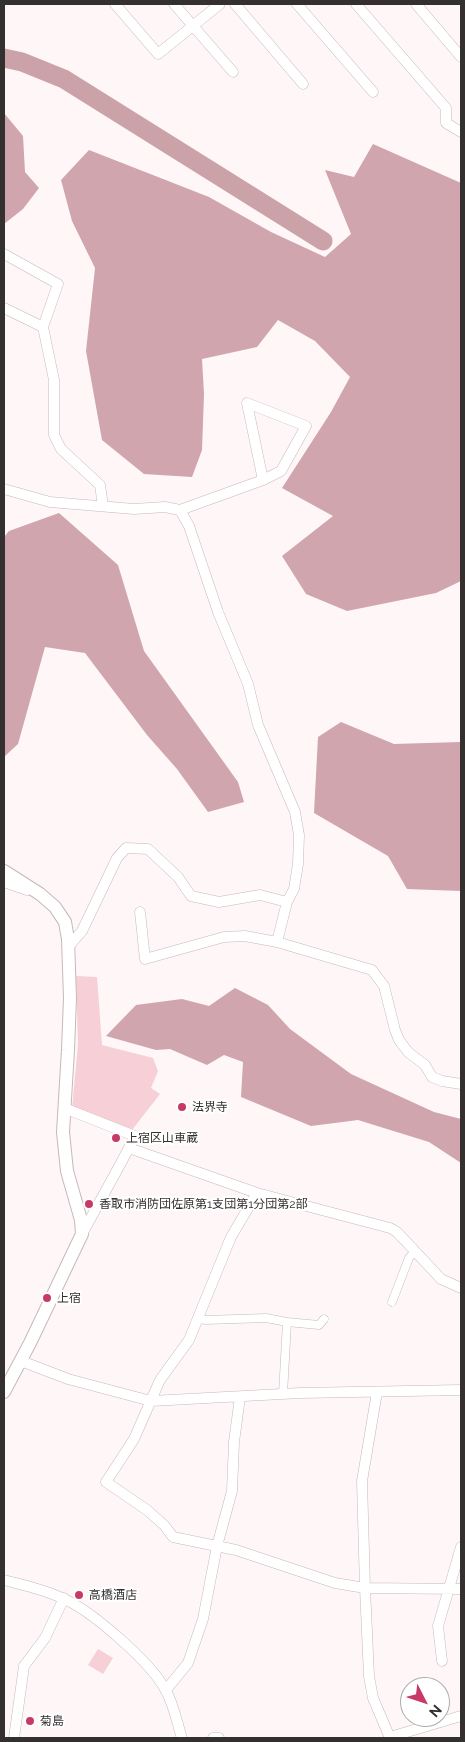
<!DOCTYPE html>
<meta charset="utf-8">
<style>
body{margin:0}
#map{position:relative;width:465px;height:1742px;overflow:hidden;background:#fef6f7;font-family:Raleway,sans-serif}
canvas{display:block}
.frame{position:absolute;inset:0;border:5px solid #343030;pointer-events:none}
.north{position:absolute;left:400px;top:1677px;width:50px;height:50px;box-sizing:border-box;background:#fff;border:1px solid #aeacac;border-radius:50%;rotate:131deg;font-size:14px;font-weight:700;line-height:20px;text-align:center;color:#343030}
.north::after{content:'';display:block;margin:auto;width:18px;height:22px;background:#c83a66;clip-path:polygon(50% 0,100% 100%,50% 72%,0 100%)}
</style>
<div id="map">
<canvas width="465" height="1742"></canvas>
<div class="frame"></div>
<div class="north">N</div>
</div>
<script>
const ctx = document.querySelector('canvas').getContext('2d');
ctx.lineJoin = 'round';
function paint(path, color) { ctx.fillStyle = color; ctx.fill(path, 'evenodd'); }
function stroke(path, color, width, dash) { ctx.strokeStyle = color; ctx.lineWidth = width; ctx.lineCap = dash ? 'butt' : 'round'; ctx.setLineDash(dash || []); ctx.stroke(path); }
function drawText(font, color, halo, rows, align = 'center') {
  ctx.font = font + ' Raleway,"Noto Sans JP",sans-serif'; ctx.lineWidth = 4; ctx.setLineDash([]); ctx.textBaseline = 'middle'; ctx.strokeStyle = halo; ctx.fillStyle = color; for (const [text, x, y, turn = 0] of rows) {
    ctx.save(); ctx.translate(x, y); ctx.rotate((+turn || 0) * Math.PI / 180); ctx.textAlign = isNaN(turn) ? turn : align; if (halo) ctx.strokeText(text, 0, 0); ctx.fillText(text, 0, 0); ctx.restore();
  }
}
const green = new Path2D(`
 M76,976L97,977L102,1045L153,1058L158,1071L151,1088L160,1094L132,1130L72,1109L78,1044Z
 M98,1649L113,1658L103,1674L88,1665Z`);
const forest = new Path2D(`
 M4,113L23,136L25,172L39,188L23,209L4,224Z
 M373,144L461,183V581L436,593L347,611L306,594L282,556L333,516L282,488L331,412L350,377L315,341L278,320L257,347L202,359L204,394L202,450L192,477L144,474L102,440L86,351L95,268L72,221L61,180L89,150L209,197L271,232L325,257L351,234L325,170L354,177Z
 M59,513L118,565L144,651L238,782L244,802L208,812L177,769L147,735L85,653L45,647L18,744L4,757V537L9,531Z
 M341,722L394,744L461,742V891L407,889L388,856L314,813L318,737Z
 M235,988L268,1005L290,1029L351,1074L434,1112L461,1119V1163L429,1142L358,1120L311,1126L241,1097L243,1062L224,1055L207,1065L170,1049L156,1050L106,1036L136,1005L182,999L209,1006Z`);
const river = new Path2D(`
 M4,58L22,62L64,79L323,241`);
const pedestrian = new Path2D(`
 M392,1302L409,1258L415,1251
 M198,1319L206,1320L266,1318L287,1322L319,1325L324,1319
 M283,1394L287,1322`);
const minor = new Path2D(`
 M115,4L158,54L220,4
 M174,4L233,72
 M235,4L303,84
 M297,4L373,92
 M356,4L446,108V123L461,132
 M416,4L461,57
 M4,254L58,284L43,327L54,380V435L61,449L100,485L103,506
 M4,308L43,327
 M4,489L50,502L134,509L165,507L180,510L189,526L218,612L248,684L258,725L295,812L299,835L298,864L294,889L287,902L277,942L372,970L384,986L395,1030L399,1040L408,1052L425,1065L432,1077L442,1081L461,1084
 M180,510L263,480L247,403L306,426L281,471L263,480
 M4,882L27,890
 M140,912L145,959L224,937L245,936L277,942
 M69,946L82,931L117,858L126,848L148,849L178,877L191,896L219,902L260,895L287,902
 M64,1108L135,1136L122,1161L82,1234
 M129,1148L257,1193L390,1228L397,1232L441,1279L461,1288
 M257,1193L231,1237L189,1340L160,1380L134,1439L106,1482L147,1510L164,1525L173,1537L236,1550L335,1583L365,1588L461,1589
 M21,1361L68,1379L151,1401L300,1393L461,1390
 M377,1392L362,1481L365,1588L369,1676L373,1698L390,1738
 M4,1580C23,1585 43,1589 62,1598C91,1610 152,1663 166,1691C174,1705 177,1723 182,1738
 M442,1661L438,1626L461,1547
 M166,1690L188,1663L203,1619L217,1546L232,1491L234,1442L240,1397
 M390,1737L461,1716
 M14,1738L24,1666L45,1638L64,1598
 M213,1738H219`);
const tertiary = new Path2D(`
 M4,871L40,894L55,907L65,922L68,939L70,998L68,1050L63,1132L67,1171L81,1220L82,1234L30,1343L4,1392`);
const markers = [
 [182,1107,5,"#c83a66"],
 [116,1138,5,"#c83a66"],
 [89,1204,5,"#c83a66"],
 [47,1298,5,"#c83a66"],
 [79,1595,5,"#c83a66"],
 [30,1721,5,"#c83a66"]
];
const poiNames = [
 ["法界寺",192,1107],
 ["上宿区山車蔵",126,1138],
 ["香取市消防団佐原第1支団第1分団第2部",99,1204],
 ["上宿",57,1298],
 ["高橋酒店",89,1595],
 ["菊島",40,1721]
];
paint(green, '#f7cfd6');
paint(forest, '#d0a5ad');
stroke(river, '#cca2a9', 19);
stroke(pedestrian, '#c5b9bb', 9);
stroke(minor, '#c5b9bb', 11);
stroke(tertiary, '#c5b9bb', 14);
stroke(pedestrian, '#fff', 8);
stroke(minor, '#fff', 10);
stroke(tertiary, '#fff', 12);
for (const [x, y, r, color] of markers) { const dot = new Path2D(); dot.arc(x, y, r, 0, 2 * Math.PI); ctx.fillStyle = color; ctx.fill(dot); stroke(dot, '#fff', 2); }
drawText('12px', '#343030', '#fff', poiNames, 'left');
</script>
